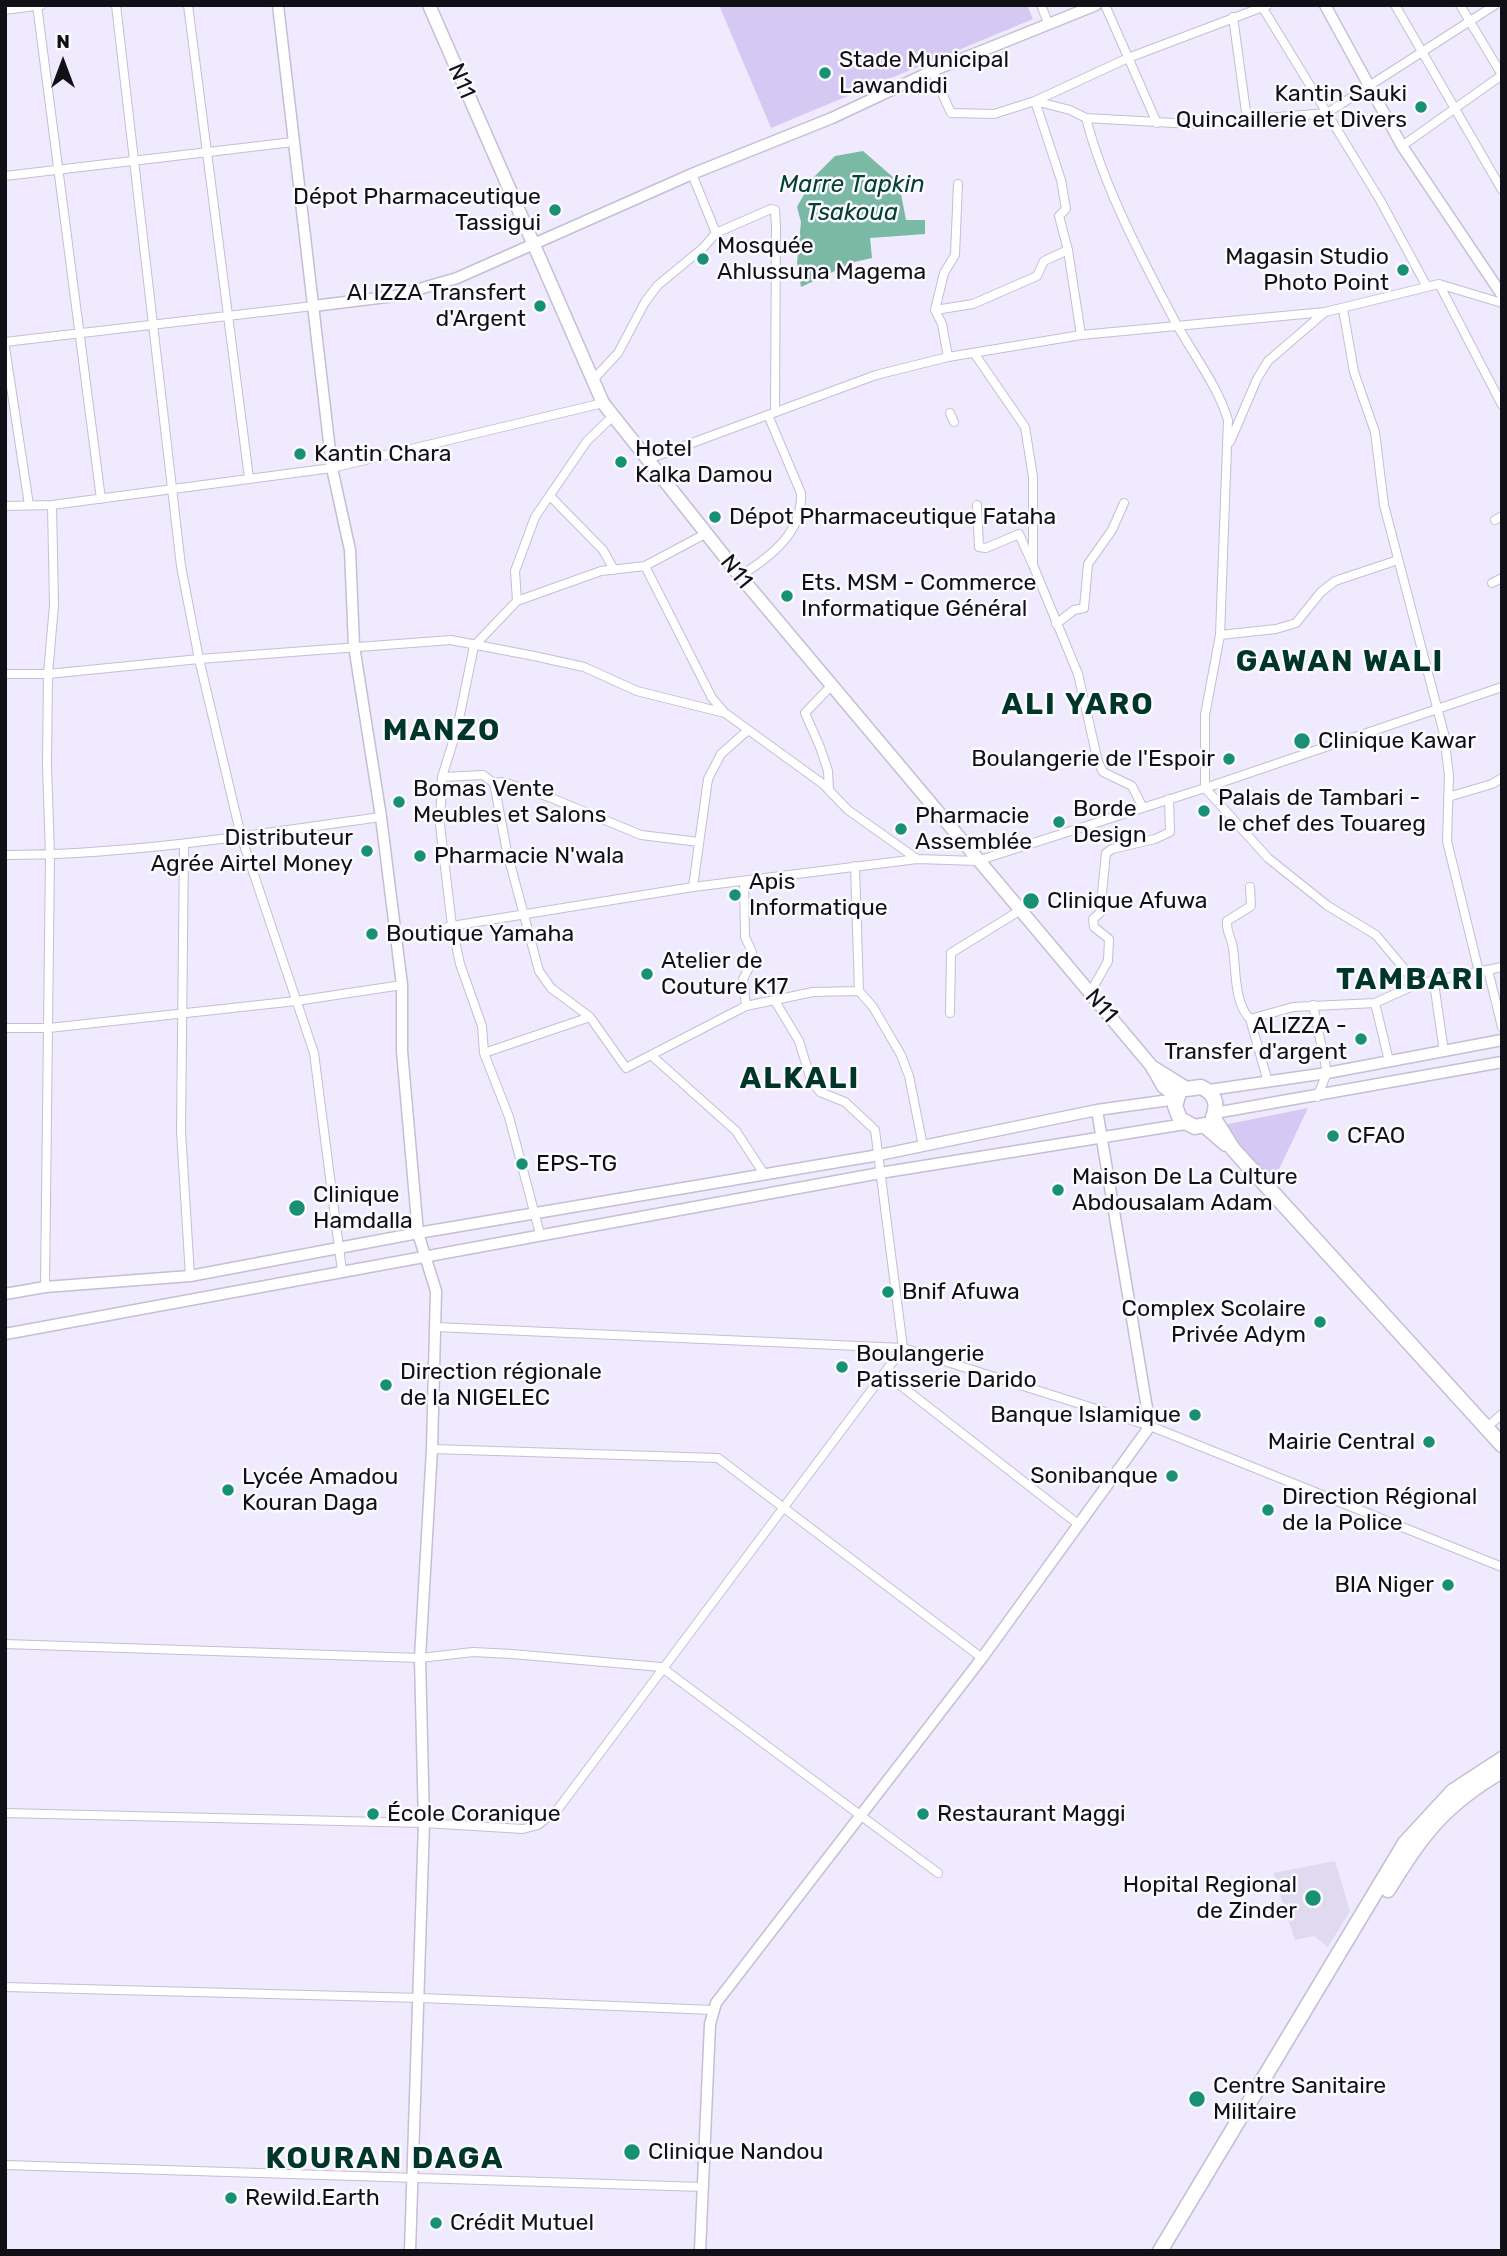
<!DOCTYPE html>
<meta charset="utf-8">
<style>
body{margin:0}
#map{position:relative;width:1507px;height:2256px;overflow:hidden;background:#efeafd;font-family:Rubik,sans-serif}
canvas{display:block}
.frame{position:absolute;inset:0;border:7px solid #121017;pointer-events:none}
.north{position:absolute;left:28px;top:28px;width:70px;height:70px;-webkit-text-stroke:5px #fbfaff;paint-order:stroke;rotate:0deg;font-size:19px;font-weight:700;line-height:28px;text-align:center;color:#121017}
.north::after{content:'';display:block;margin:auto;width:24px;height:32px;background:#121017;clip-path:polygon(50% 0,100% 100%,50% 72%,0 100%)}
</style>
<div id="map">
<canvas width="1507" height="2256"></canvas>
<div class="frame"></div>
<div class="north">N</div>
</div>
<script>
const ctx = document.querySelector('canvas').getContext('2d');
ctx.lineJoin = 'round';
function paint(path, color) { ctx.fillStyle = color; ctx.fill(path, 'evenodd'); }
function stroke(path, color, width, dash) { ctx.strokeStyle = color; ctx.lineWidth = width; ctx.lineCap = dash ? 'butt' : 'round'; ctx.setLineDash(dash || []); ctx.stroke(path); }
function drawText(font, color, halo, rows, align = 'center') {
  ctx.font = font + ' Rubik,sans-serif'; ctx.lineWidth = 5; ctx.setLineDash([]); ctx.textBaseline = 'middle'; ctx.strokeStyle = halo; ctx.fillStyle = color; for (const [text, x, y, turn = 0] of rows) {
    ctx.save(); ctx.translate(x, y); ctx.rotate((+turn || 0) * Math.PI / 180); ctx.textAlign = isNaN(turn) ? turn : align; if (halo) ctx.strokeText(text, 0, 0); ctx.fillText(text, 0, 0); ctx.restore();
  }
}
const built = new Path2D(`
 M1335,1861L1350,1911L1328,1947L1314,1936L1295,1940L1273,1873Z`);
const green = new Path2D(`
 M719,5H1027L1033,19L771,128Z
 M1308,1108L1272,1184L1223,1125Z`);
const water = new Path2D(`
 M863,151L894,178L901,194L906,220H925V234L870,238L872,258L854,262L801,287L797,263L801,222L797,207L813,178L835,156Z`);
const minor = new Path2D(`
 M37,5L101,499
 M116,5L181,566L199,659L241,836L314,1053L342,1271
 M188,5L249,478
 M1041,5L1048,23
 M1105,5L1157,123
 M1261,5L1380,200L1426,285
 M1395,5L1502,190
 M1460,5L1502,75
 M5,10L42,5
 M1233,17L1247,119
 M932,71L951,113L994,114L1035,101L1070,110L1086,118C1104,188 1143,261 1177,325C1195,357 1217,385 1228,420L1220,635L1205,715V788L1268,858L1328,906L1376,935L1417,984
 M1086,118L1192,124L1327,113L1495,5
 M1402,146L1502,75
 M692,174L716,233
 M5,176L293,142
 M1439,284L1502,405
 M1343,309L1354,372L1375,432L1384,505L1444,734L1449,776L1447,841L1479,972
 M935,310L973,304L1037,276L1044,261L1068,250
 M1081,335L1068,250L1059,216L1066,209L1061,180L1035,101L1128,58L1268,5
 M5,342L313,306
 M5,347L29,505
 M974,353L1025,427L1033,477V565L1078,674L1098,762L1103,772L1132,786L1142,806
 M948,357L942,324L935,310L944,273L955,255L958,184
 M592,381L618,353L645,302L658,285L703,248L716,233L771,209L775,210L776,226L775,412
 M950,413L954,422
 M1230,442L1257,379L1268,361L1325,312
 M646,460L876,375L948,357L1081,335L1325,312L1439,284L1502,303
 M551,497L603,550L614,570
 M977,505L979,547L986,548L1019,534L1032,563
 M5,506L52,505L332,468L603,403
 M1495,520L1502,516
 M645,566L712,698L725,713
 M740,576C770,557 803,533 801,493L768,415
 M1492,583L1502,578
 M517,601L515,571L535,517L587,441L613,416
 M1056,624L1074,610L1084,608L1088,564L1112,530L1124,503
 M1220,635L1276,629L1296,623L1321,592L1335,581L1398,560
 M5,674H48L199,659L451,640L534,656L584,667L637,691L725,713L823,784L848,810L917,859
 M442,777L483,775L494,783L507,852L539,971L551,988L590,1017L626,1068L651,1055L736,1131L764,1174
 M494,783L503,782L549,797L641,835L699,842
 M829,789L828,771L820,747L805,713L831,686
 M1448,797L1492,784L1502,778
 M184,845L181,1131L190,1276
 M5,855C132,855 256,834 381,817
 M855,866L859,991L873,1007L901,1055L909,1076L923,1146
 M693,887L708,779L721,754L748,730
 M1250,887L1251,906L1227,921C1226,933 1232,938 1233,948C1236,969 1234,1003 1250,1019L1268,1082
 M396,939L452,926L693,887L917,859L977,861L1205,788L1502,687
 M1488,970L1502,1027
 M1434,983L1444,1052
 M1090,993L1108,961L1109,939L1094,927L1093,919L1100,913L1106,853L1112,849L1155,839L1170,832L1169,799
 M1375,1003L1389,1061
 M1313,1005L1327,1073L1317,1097
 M746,1006L813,992L859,991
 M950,1013L951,953L1019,911
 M1250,1019L1293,1007L1375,1003L1417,984L1502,967
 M5,1028H49L296,1001L402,985
 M484,1053L590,1017
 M651,1055L746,1006L743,979L752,962V952L745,937L744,882
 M540,1234L509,1117L484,1053L482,1026L460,964L452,926L440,825L442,777L457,729L474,646L517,601L601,571L645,566L705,534
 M45,1287L50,855L47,765L48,674L54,605L52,505
 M436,1327L903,1348L1150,1426L1502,1567
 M886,1374L1078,1524
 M1486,1428L1502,1414
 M432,1449L718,1458L982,1658
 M5,1644L420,1658L473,1652L512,1654L661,1667L938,1873
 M5,1813L424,1823L523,1829L538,1825L558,1809L903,1348L875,1130L845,1102L820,1092L811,1080L799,1041L775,1001
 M5,1987L421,1998L713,2010
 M5,2165L703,2187`);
const tertiary = new Path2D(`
 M278,5L332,468L350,550L354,646L381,817L402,985V1051L418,1233L436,1291L432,1449L420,1658L424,1823L410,2251
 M1325,5L1402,146L1502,295
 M313,306L395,296L457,278L692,174L832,118L932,71L1096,5
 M1209,1090L1327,1073L1502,1040
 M1215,1113L1502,1062
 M5,1294L45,1287L190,1276L418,1233L879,1155L1097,1110L1177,1099
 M5,1334L880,1173L1185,1124
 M700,2251L710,2024L716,2003L982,1658L1150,1426L1097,1110`);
const primary = new Path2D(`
 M429,5L603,403L740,576L1154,1069`);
const trunk = new Path2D(`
 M1154,1069L1186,1089L1201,1087C1214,1093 1219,1103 1213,1117L1233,1149L1502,1445
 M1155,1070L1164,1086L1178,1096L1175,1106L1180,1119L1195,1127L1204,1125L1226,1144
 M1388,1890C1421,1835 1445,1804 1502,1771
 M1160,2251L1405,1843L1453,1791L1502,1759`);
const markers = [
 [825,73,7,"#189073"],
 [1421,107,7,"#189073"],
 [555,210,7,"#189073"],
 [703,259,7,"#189073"],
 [1403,270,7,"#189073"],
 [540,306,7,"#189073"],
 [300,454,7,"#189073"],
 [621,462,7,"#189073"],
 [715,517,7,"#189073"],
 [787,596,7,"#189073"],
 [1302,741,9,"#189073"],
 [1229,759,7,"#189073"],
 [399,802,7,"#189073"],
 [1204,811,7,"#189073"],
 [1059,822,7,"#189073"],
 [901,829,7,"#189073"],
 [367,851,7,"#189073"],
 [420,856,7,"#189073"],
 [735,895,7,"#189073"],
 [1031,901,9,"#189073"],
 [372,934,7,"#189073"],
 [647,974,7,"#189073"],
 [1361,1039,7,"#189073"],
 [1333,1136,7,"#189073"],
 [522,1164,7,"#189073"],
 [1058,1190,7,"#189073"],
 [297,1208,9,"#189073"],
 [888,1292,7,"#189073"],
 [1320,1322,7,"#189073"],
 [842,1367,7,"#189073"],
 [386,1385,7,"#189073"],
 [1195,1415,7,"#189073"],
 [1429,1442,7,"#189073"],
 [1172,1476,7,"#189073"],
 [228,1490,7,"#189073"],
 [1268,1510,7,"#189073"],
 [1448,1585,7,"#189073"],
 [373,1814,7,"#189073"],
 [923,1814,7,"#189073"],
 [1313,1898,9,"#189073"],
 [1197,2099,9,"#189073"],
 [632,2152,9,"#189073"],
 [231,2198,7,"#189073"],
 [436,2223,7,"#189073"]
];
const poiNames = [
 ["Stade Municipal",839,60],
 ["Lawandidi",839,86],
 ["Kantin Sauki",1407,94,"right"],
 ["Quincaillerie et Divers",1407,120,"right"],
 ["Dépot Pharmaceutique",541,197,"right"],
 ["Tassigui",541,223,"right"],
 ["Mosquée",717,246],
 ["Ahlussuna Magema",717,272],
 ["Magasin Studio",1389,257,"right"],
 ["Photo Point",1389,283,"right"],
 ["Al IZZA Transfert",526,293,"right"],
 ["d'Argent",526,319,"right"],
 ["Hotel",635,449],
 ["Kalka Damou",635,475],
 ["Kantin Chara",314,454],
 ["Dépot Pharmaceutique Fataha",729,517],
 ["Ets. MSM - Commerce",801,583],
 ["Informatique Général",801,609],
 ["Clinique Kawar",1318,741],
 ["Boulangerie de l'Espoir",1215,759,"right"],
 ["Bomas Vente",413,789],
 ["Meubles et Salons",413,815],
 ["Palais de Tambari -",1218,798],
 ["le chef des Touareg",1218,824],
 ["Borde",1073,809],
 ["Design",1073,835],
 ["Pharmacie",915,816],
 ["Assemblée",915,842],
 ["Distributeur",353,838,"right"],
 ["Agrée Airtel Money",353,864,"right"],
 ["Pharmacie N'wala",434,856],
 ["Apis",749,882],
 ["Informatique",749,908],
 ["Clinique Afuwa",1047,901],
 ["Boutique Yamaha",386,934],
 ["Atelier de",661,961],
 ["Couture K17",661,987],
 ["ALIZZA -",1347,1026,"right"],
 ["Transfer d'argent",1347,1052,"right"],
 ["CFAO",1347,1136],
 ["EPS-TG",536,1164],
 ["Maison De La Culture",1072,1177],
 ["Abdousalam Adam",1072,1203],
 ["Clinique",313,1195],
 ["Hamdalla",313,1221],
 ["Bnif Afuwa",902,1292],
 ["Complex Scolaire",1306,1309,"right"],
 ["Privée Adym",1306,1335,"right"],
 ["Boulangerie",856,1354],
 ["Patisserie Darido",856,1380],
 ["Direction régionale",400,1372],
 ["de la NIGELEC",400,1398],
 ["Banque Islamique",1181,1415,"right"],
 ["Mairie Central",1415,1442,"right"],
 ["Sonibanque",1158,1476,"right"],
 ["Lycée Amadou",242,1477],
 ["Kouran Daga",242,1503],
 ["Direction Régional",1282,1497],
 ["de la Police",1282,1523],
 ["BIA Niger",1434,1585,"right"],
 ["École Coranique",387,1814],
 ["Restaurant Maggi",937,1814],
 ["Hopital Regional",1297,1885,"right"],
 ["de Zinder",1297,1911,"right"],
 ["Centre Sanitaire",1213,2086],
 ["Militaire",1213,2112],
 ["Clinique Nandou",648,2152],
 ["Rewild.Earth",245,2198],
 ["Crédit Mutuel",450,2223]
];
const streetNames = [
 ["N11",461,81,67],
 ["N11",736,572,51],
 ["N11",1101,1006,49]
];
const waterNames = [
 ["Marre Tapkin",852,185],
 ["Tsakoua",852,213]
];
const districtNames = [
 ["GAWAN WALI",1340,662],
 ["ALI YARO",1078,705],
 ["MANZO",442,731],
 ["TAMBARI",1411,980],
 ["ALKALI",800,1079],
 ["KOURAN DAGA",385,2159]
];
paint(built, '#e0daf1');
paint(green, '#d5c9f4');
paint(water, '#7ab9a4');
stroke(minor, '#c5bed5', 10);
stroke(tertiary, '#c5bed5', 13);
stroke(primary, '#c5bed5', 15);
stroke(trunk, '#c5bed5', 17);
stroke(minor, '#fff', 8);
stroke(tertiary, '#fff', 10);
stroke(primary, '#fff', 12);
stroke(trunk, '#fff', 14);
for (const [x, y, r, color] of markers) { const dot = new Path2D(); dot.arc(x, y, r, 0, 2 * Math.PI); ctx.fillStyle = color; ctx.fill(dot); stroke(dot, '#fbfaff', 2.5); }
drawText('23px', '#121017', '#fbfaff', poiNames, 'left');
drawText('23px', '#121017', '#fbfaff', streetNames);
drawText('italic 24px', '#064032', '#fbfaff', waterNames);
ctx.letterSpacing = '2px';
drawText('bold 30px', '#003629', '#fbfaff', districtNames);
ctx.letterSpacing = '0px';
</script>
